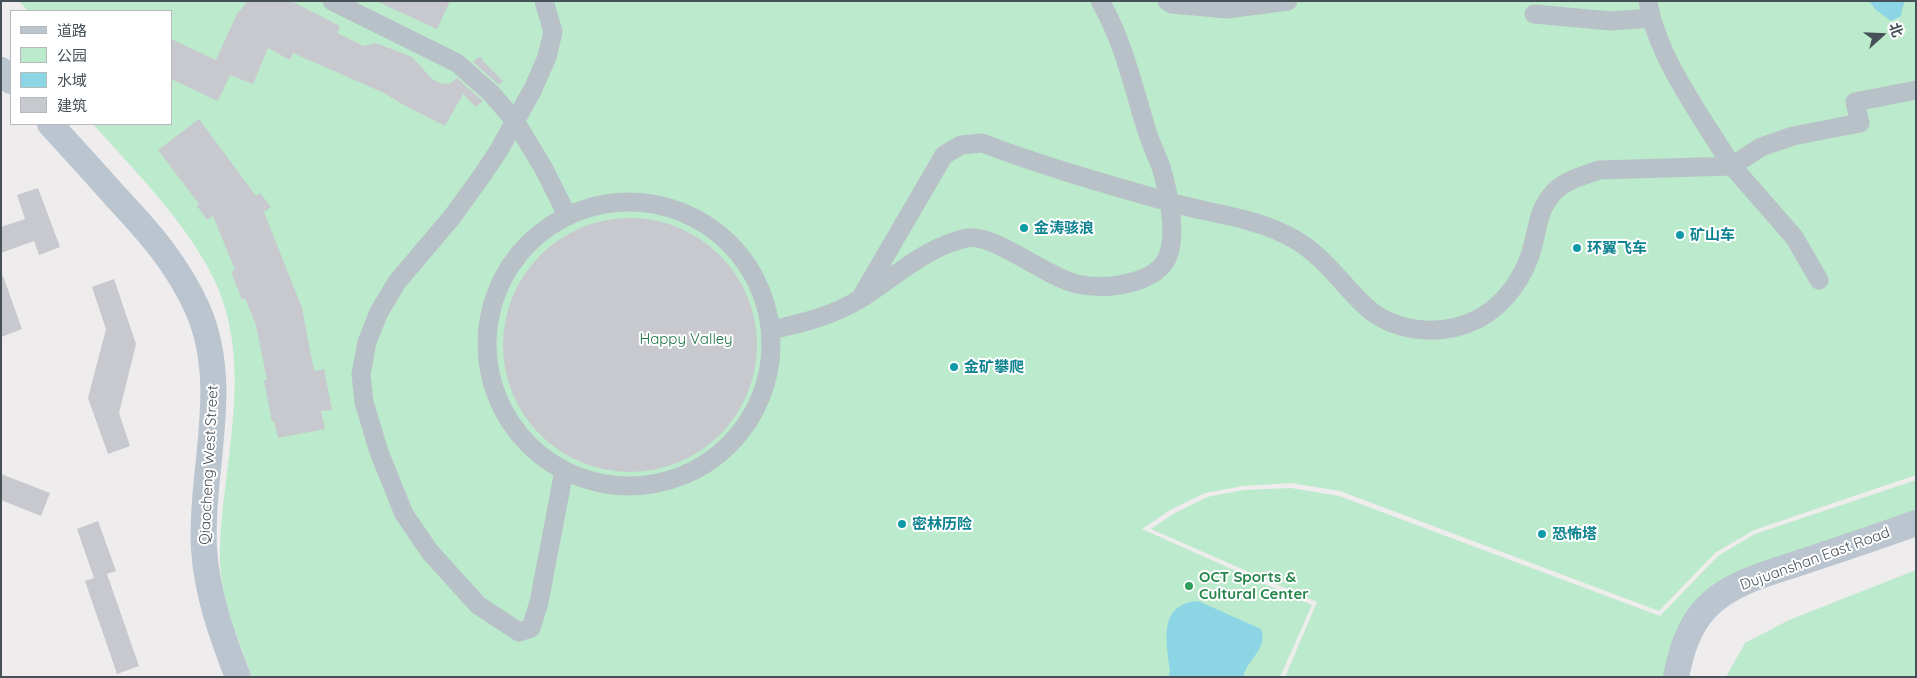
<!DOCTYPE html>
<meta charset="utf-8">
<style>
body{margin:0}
#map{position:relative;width:1917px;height:678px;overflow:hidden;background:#eeecec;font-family:Quicksand,"Noto Sans SC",sans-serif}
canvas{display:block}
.frame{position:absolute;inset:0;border:2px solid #465057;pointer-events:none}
.legend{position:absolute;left:10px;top:10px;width:162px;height:115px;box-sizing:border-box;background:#fff;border:1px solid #b5b9bc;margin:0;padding:6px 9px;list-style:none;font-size:15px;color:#465057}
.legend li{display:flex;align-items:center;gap:10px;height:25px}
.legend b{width:25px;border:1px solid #b5b9bc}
.north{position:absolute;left:1857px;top:10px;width:50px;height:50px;-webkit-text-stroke:4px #fff;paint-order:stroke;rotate:70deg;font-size:14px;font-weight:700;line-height:20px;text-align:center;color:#465057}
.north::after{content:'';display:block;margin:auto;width:18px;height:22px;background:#465057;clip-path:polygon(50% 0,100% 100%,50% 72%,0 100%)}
</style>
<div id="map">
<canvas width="1917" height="678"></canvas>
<div class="frame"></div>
<ul class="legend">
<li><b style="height:6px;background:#bac5cf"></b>道路</li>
<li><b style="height:14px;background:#bceacc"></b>公园</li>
<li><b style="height:14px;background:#8cd5e4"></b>水域</li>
<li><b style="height:14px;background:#c7c9ce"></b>建筑</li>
</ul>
<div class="north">北</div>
</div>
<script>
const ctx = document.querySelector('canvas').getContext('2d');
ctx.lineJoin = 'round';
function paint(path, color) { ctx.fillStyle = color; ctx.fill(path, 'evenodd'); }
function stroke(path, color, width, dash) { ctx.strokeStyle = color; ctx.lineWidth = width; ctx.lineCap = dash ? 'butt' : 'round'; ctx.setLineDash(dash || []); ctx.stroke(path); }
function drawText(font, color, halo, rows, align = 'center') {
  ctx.font = font + ' Quicksand,"Noto Sans SC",sans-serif'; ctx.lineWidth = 4; ctx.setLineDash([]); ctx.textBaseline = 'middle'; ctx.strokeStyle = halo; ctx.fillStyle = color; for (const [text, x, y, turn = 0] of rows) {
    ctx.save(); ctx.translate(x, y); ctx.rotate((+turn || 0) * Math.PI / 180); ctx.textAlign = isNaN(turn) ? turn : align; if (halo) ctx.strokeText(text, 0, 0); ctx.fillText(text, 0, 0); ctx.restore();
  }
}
const green = new Path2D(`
 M19,1H1916V475L1754,530L1715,553L1659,611L1340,491L1291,483L1243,486L1205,493L1170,510L1142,529L1312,605L1280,677H252C237,635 218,594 220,549C223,459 255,366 214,279C185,220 136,173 93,124H171V11H28Z
 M1916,480V519L1735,582L1672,677H1285L1317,602L1151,529L1173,514L1207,497L1244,490L1291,488L1339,496L1660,616L1718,556L1755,534Z
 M1916,570V677H1726L1745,643L1789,620Z`);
const water = new Path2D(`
 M1869,1H1905L1902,9L1901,16L1891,21L1876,10Z
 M1198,601L1261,629C1268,649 1248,658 1243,677H1168L1170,671C1167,643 1157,604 1198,601Z`);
const building = new Path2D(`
 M248,1H291L340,26L337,33L364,46L376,43L412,57L433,80L442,84L451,83L457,78L483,101L476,107L463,94L445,126L402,104L384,93L293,53L290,60L268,48L253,84L230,75L218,101L171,79V39L216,60L237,14Z
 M376,1H450L437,29Z
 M479,57L483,58L482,60L503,81L499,85L473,62Z
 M199,119L256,196L260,193L271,207L264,212L302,308L314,371L324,369L332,410L321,411L325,429L278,438L274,421L272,422L264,380H267L256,325L245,298L242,300L231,272L235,270L213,216L207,220L197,206L199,204L158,150Z
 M38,188L60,247L39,255L34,241L1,253V227L25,219L17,195Z
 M503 345a127 127 0 1 1 254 0a127 127 0 1 1-254 0Z
 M1,276H3L22,329L1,337Z
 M114,279L136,344L119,413L130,446L108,454L88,398L106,329L92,287Z
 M1,474L50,493L41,516L1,500Z
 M98,521L116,571L103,575L107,574L139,666L117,674L85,581L94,578L77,529Z`);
const street = new Path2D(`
 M332,1L457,63L491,93L515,121L544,169L567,215
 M544,1L553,32L547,57L533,89L499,150L481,177L452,217L397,282L379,312L367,342L361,374L364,402L379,452L404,514L430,552L478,605L519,632L531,628L539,602L564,471
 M1167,1L1172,4L1227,9L1288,1
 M1648,1C1656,56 1703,119 1732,166L1761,147L1793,136L1860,123L1855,102L1916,90
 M1534,14L1611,21L1651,18
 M487 344a142 142 0 1 1 284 0a142 142 0 1 1-284 0Z
 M860,299L944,155L961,145L982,143C1042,166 1106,184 1169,202C1211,214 1256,217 1294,239C1322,255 1338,279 1360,301C1390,333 1440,338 1478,319C1505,305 1526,275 1533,245C1539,223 1538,209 1555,191C1566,180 1585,175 1599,170L1732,166L1794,237L1819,280
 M771,330C803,323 832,316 860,299C894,278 927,246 967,238C994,233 1045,277 1077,284C1095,288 1115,287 1133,282C1147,278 1162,271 1168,256C1177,233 1168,190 1161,167C1156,154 1150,142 1146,128C1133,86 1123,40 1100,1`);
const secondary = new Path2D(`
 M1,70L11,81
 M50,124C72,148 94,172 116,197C149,232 178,265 198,310C231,387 200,469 204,549C207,594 222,636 238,677
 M1676,677C1681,652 1688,627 1706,608C1731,581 1774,572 1808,560C1844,548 1880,536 1916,523`);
const markers = [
 [1024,228,5,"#0f9aa8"],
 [1680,235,5,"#0f9aa8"],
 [1577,248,5,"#0f9aa8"],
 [954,367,5,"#0f9aa8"],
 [902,524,5,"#0f9aa8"],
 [1542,534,5,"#0f9aa8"],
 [1189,586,5,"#2e9e5b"]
];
const cultureNames = [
 ["金涛骇浪",1034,228],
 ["矿山车",1690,235],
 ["环翼飞车",1587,248],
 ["金矿攀爬",964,367],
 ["密林历险",912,524],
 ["恐怖塔",1552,534]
];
const parkNames = [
 ["Happy Valley",686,339]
];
const streetNames = [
 ["Qiaocheng West Street",209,465,-87],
 ["Dujuanshan East Road",1815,559,-20]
];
const leisureNames = [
 ["OCT Sports &",1199,577],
 ["Cultural Center",1199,594]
];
paint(green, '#bceacc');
paint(water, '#8cd5e4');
paint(building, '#c7c9ce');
stroke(street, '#b8c1c7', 19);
stroke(secondary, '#bac5cf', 26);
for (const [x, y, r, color] of markers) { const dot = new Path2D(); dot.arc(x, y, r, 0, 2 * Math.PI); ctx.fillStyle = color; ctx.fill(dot); stroke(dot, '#fff', 2); }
drawText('bold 15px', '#0d838f', '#fff', cultureNames, 'left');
drawText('15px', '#1d7244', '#fff', parkNames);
drawText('15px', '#465057', '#fff', streetNames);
drawText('bold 15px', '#27864d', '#fff', leisureNames, 'left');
</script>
